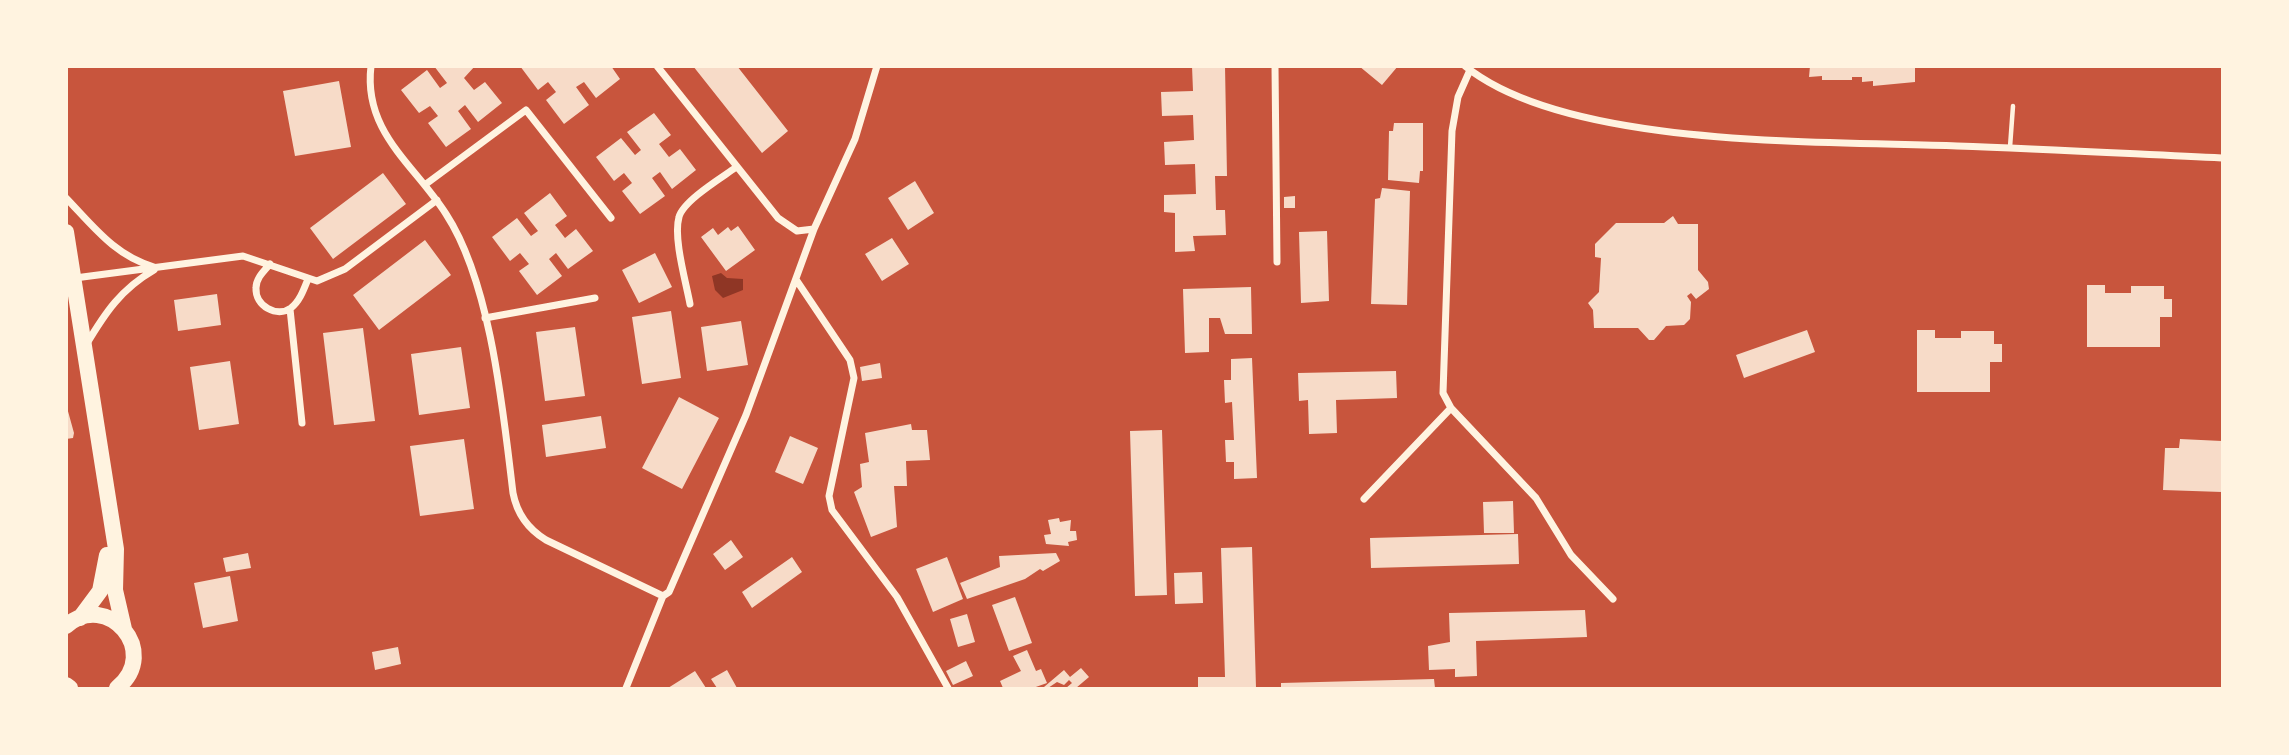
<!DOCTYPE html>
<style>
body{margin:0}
#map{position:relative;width:2289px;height:755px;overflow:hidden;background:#c8553d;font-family:"PT Sans",sans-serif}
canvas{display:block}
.frame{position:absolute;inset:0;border:68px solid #fff3e0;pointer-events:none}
</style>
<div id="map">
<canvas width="2289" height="755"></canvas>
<div class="frame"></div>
</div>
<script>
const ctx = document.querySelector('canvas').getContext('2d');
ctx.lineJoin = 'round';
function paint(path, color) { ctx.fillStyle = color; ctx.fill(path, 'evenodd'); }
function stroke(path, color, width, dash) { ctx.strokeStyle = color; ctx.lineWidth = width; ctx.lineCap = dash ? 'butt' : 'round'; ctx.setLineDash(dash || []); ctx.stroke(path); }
const water = new Path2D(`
 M721,273L727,278L743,279V290L723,298L715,290L712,276Z`);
const building = new Path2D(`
 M434,66H475L464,78L474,90L485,82L502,103L478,122L465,105L458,111L471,129L446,147L428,123L438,116L430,106L419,113L401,90L427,70L440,88L447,83Z
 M520,66H611L620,79L596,98L584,82L576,87L589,105L564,124L546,100L556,92L548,82L538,90Z
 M693,66H737L788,131L762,153Z
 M1192,66H1225L1227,176H1215L1216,210H1225L1226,235L1193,236L1195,251L1175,252V213L1164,212V195L1196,194L1195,164L1165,165L1164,142L1194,140L1193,115L1162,116L1161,92L1193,91Z
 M1359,66H1398L1382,85Z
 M1810,66H1915V82L1873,86V81L1862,82V77H1852V80H1822V76L1809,77Z
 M339,81L351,147L295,156L283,91Z
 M654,113L671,135L659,144L669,157L680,149L696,170L672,189L660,172L652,178L665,196L640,214L622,191L632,183L624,173L614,181L596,157L621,138L635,155L641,150L627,132Z
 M1394,123H1423V171H1420L1419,183L1388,180L1389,131H1393Z
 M383,173L406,204L333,259L310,228Z
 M915,181L934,213L908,230L888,198Z
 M1382,188L1410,191L1407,305L1371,304L1375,199L1380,198Z
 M550,193L567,216L555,225L565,238L576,229L593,251L568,269L556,253L549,259L562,276L537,295L519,271L529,264L520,253L510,261L492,237L517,218L531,236L538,231L524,213Z
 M1295,196V208H1284V197Z
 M1673,216L1678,224H1698V270L1708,282L1709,289L1696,299L1691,293L1687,296L1691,302L1690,319L1684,325L1666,326L1654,340H1649L1638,328H1594L1593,310L1588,303L1599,292L1601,258L1595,257V244L1616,223H1664Z
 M738,226L755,250L726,271L701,237L713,228L718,235L728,227L731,231Z
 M1327,231L1329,301L1301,303L1299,232Z
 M892,238L909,264L882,281L865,254Z
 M425,240L451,275L379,330L353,295Z
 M655,253L672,287L639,303L622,270Z
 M2087,285H2105V293H2131V286H2164V299H2172V317H2160V347H2087Z
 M1251,287L1252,334H1225L1220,318H1209V352L1185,353L1183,289Z
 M217,294L221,325L178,331L174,300Z
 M671,311L681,378L642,384L632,317Z
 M741,321L748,365L707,371L701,327Z
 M575,327L585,396L545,401L536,332Z
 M363,328L375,421L334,425L323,333Z
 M1807,330L1815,352L1744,378L1736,355Z
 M1917,330H1935V338H1961V331H1994V344H2002V362H1990V392H1917Z
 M461,347L470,408L419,415L411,354Z
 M1252,358L1257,478L1234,479V462H1226L1225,440H1234L1232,402L1225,403L1224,380H1231V359Z
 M230,361L239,424L199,430L190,367Z
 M880,363L882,378L862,381L860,367Z
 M1396,371L1397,398L1336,400L1337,433L1309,434L1308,400L1299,401L1298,373Z
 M679,397L719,418L682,489L642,468Z
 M66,404L74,433L73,438L66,439Z
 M601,416L606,448L546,457L542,425Z
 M911,424L912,430H927L930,460L906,461L907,486H894L897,527L871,537L854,492L862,487L860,464L869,462L865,433Z
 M1162,430L1167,595L1135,596L1130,431Z
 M790,436L818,448L803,484L775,472Z
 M464,439L474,509L420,516L410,446Z
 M2180,439L2222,441V492L2163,490L2165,448H2179Z
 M1513,501L1514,533H1484L1483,502Z
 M1059,518L1060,522L1071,520L1070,531H1076L1077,540L1068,542L1069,546L1046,544L1044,535L1051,534L1048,520Z
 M1518,534L1519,564L1371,568L1370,538Z
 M731,540L743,557L725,570L713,554Z
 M1252,547L1256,688H1198V677H1225L1221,548Z
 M248,553L251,568L226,572L223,558Z
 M1056,553L1060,561L1043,571L1040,569L1025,579L967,599L960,583L1000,567L999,556Z
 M792,557L802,572L752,608L742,592Z
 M947,557L963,599L933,612L916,569Z
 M1202,572L1203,603L1175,604L1174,573Z
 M230,576L238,621L203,628L194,583Z
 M1015,597L1032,643L1009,651L992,605Z
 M1585,610L1587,637L1476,641L1477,676L1455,677V669L1429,670L1428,646L1450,642L1449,613Z
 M967,614L975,642L958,647L950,619Z
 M398,647L401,664L375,670L372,652Z
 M1027,650L1036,671L1041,669L1047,683L1033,688H1003L1000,681L1021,671L1013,656Z
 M966,661L973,676L953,685L946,671Z
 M1081,668L1089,677L1076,688H1066L1072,683L1069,680L1064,685L1057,682L1048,688L1044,687L1064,670L1070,677Z
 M727,670L737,688H717L711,679Z
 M695,671L706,688H668Z
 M1434,679L1435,688H1281V683Z`);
const service = new Path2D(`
 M2010,147L2013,106`);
const minor = new Path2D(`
 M371,66C363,132 414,164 446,214C491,283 503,411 513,493C517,514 528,529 546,540L663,596
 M657,66L778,218L797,231L814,229
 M1275,66L1277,262
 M1465,66C1567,149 1828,141 1957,146C2046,149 2134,154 2222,158
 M1470,70L1458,97L1452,131L1443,393L1451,408L1536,498L1571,555L1613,599
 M426,184L526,110L611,218
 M66,198C93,226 115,256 154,267
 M270,264C264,271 256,278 256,288C255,306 277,318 291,308C300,301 304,289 308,279
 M75,278L243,256L317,281L345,269L437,200
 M797,281L850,360L854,378L829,496L832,510L897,597L948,688
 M690,304C686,282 673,238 679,217C683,201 721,178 735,168
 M290,309L302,423
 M485,318L595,298
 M86,345C105,313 121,289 154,270
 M1364,499L1451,408
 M626,688L663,596L669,592L746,415L814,229L855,139L877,66`);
const primary = new Path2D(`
 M66,232L116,549L115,590L124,629
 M80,618L100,591L107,555
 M66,626C107,589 162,652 117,688
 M66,685L70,688`);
paint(water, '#8f3625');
paint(building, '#f7dbc8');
stroke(service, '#fff3e0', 4.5);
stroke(minor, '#fff3e0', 7);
stroke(primary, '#fff3e0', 16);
</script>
